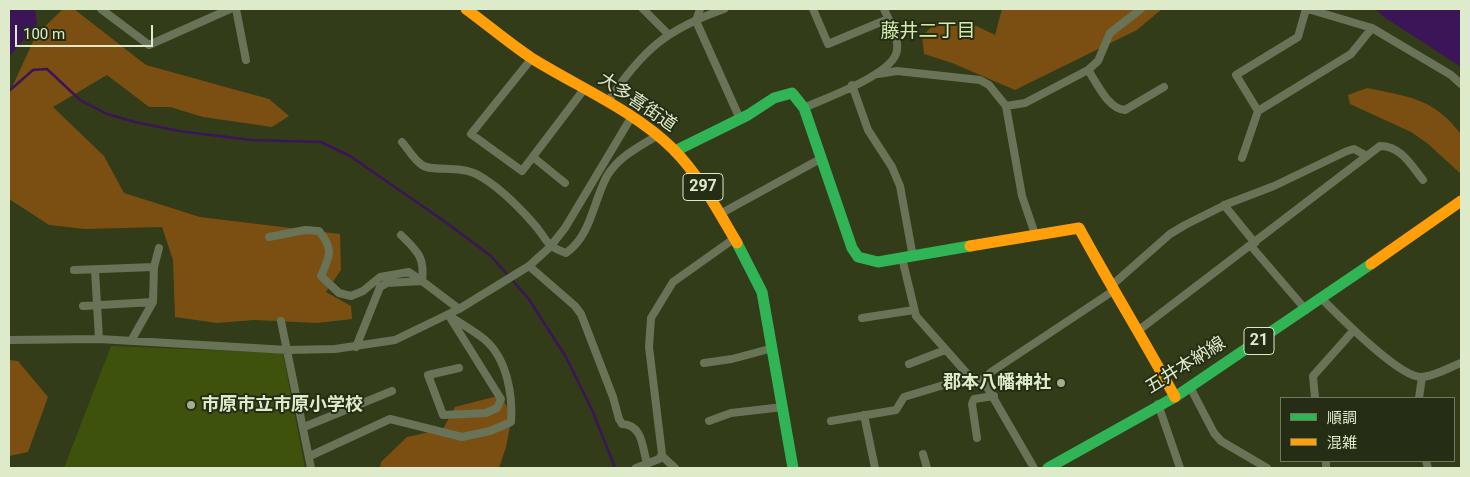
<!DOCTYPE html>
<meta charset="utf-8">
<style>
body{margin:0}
#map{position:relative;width:1470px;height:477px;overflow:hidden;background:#323c19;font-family:Roboto,"Noto Sans JP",sans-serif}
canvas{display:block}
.frame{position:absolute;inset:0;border:10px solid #deebcb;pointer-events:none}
.legend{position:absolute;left:1280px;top:397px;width:175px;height:65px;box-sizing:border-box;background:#252e14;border:1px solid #6f7a5d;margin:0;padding:6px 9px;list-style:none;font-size:15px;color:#deebcb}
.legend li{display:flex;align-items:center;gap:10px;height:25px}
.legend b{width:25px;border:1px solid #6f7a5d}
.scale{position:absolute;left:15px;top:25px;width:138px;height:22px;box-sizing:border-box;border:2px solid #deebcb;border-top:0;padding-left:6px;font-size:15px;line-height:18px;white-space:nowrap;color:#deebcb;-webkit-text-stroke:4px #252e14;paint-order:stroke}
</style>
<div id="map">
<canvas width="1470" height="477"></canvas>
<div class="frame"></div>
<ul class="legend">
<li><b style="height:6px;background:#30b455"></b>順調</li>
<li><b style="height:6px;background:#ff9f0a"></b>混雑</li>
</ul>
<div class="scale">100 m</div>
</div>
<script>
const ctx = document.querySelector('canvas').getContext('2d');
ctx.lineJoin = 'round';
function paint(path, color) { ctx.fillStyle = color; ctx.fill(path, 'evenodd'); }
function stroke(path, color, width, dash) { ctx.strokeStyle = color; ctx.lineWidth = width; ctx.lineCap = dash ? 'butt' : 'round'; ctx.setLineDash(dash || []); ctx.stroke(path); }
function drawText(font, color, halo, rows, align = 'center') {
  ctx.font = font + ' Roboto,"Noto Sans JP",sans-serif'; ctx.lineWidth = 4; ctx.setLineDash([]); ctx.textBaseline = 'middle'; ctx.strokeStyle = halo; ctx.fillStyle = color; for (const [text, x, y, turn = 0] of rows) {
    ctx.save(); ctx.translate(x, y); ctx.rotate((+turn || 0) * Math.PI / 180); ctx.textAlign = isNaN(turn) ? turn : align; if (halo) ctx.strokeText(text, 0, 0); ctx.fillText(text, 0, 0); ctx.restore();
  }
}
const built = new Path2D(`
 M111,346L283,353L305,468H64Z`);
const green = new Path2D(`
 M63,9H74L146,65L269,99L289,116L272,127L203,117L170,107H149L107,75L53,107L104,156L124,193L200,217L340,234L341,270L326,292L351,306L352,319L317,323L254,320L217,323L175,317L173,260L162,227L85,229L49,225L9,199V94L36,35Z
 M1002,9H1162L1137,30L1015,90L952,63L924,54L922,36L939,20L966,21L995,35Z
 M1367,88C1410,97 1433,98 1461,134V174L1427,143L1411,132L1350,104L1348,95Z
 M9,360L18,361L48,397L28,452L9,456Z
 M501,395L512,417L506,447L499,468H380L381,462L407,437L443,429L455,407Z`);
const water = new Path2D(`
 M9,9H35L37,24L9,57Z
 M1375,9H1461V67L1384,17Z`);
const stream = new Path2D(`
 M9,91L33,70L47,69L80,100L107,114L135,122L179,131L251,140L321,142L350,156L444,221L491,256L528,298L566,357L593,412L615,468`);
const street = new Path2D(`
 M101,9L149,45L230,9
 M236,9L246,60
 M643,9L668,34
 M700,9L696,21L740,119
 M813,9L828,44L888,19
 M1308,9L1372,28L1451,75L1461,84
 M532,58L471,134L522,171L585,88
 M1088,70C1097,83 1108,109 1125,110L1164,87
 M878,74L897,71L980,80L989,85L1006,106L1022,196L1035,234
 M852,85L868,130L892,167L900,186L913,257
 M608,101C643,50 665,30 724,9
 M1006,106L1025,103L1088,70L1098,61L1110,33L1141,9
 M804,108C825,98 895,74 897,50C899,36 889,21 884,9
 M1258,111L1236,75L1298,37L1306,9
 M402,142C408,149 414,160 422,165C431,172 461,165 478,175C498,186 518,206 533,223C548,239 543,245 566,253C591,236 593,202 607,176C619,156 639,147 658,135
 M533,157L565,183
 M1242,158L1258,111L1351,54L1372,28
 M1224,205L1255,243
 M720,214L822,158
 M269,237L305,230L319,231C334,249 330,256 321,276L339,293L351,296L363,291L380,277L409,272L422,281C425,257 418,252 401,235
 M1251,246L1306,310
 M902,258L916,316L970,377L983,380
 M529,266L575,306L581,314L613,397L619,419L622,424C643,425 642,447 647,463
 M74,270L154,267
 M95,270L99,339
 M1111,286L1170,234L1185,225L1227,204L1274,186L1347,151L1354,149L1367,156
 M1322,299C1339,316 1399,377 1421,377C1433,377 1450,367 1461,363
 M83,306L153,302
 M862,318L914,310
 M451,319L501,399L497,408L486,413L443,415L428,375L459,368
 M281,321L311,468
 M1139,330L1380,146C1401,146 1411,165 1423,180
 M9,340L99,339L288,350L335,349L395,340L459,309L529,266L550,247L565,228L632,116
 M131,341L153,302L154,267L159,248
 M356,347L380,287L387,283L422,281L459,309
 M704,363L732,359L773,348
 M909,364L945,350
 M983,380L991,372L1113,291
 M983,380L1034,468
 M1190,387L1214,433L1221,441L1267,468
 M1315,398L1313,376L1354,330
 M1419,398L1422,377
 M1158,404L1180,468
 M864,415L875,468
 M709,421L731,413L783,407
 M831,421L896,410L904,397L970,377
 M304,427L392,391
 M977,438L972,404L974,399L994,396
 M923,454L927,468
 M310,456L390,419L462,437L490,431L511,422C513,395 507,358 484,339C473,330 460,323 448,315
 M662,456L675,468
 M1326,461V468
 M1426,461L1428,468
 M636,468L659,459L662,454L649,347L651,318L673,282L735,238`);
const fast = new Path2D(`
 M675,151L748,115L774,98L792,93L804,108L852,248L858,257L878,262L970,246
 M737,243L762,292L793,468
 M1048,468L1175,397L1371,264`);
const slow = new Path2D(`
 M466,9C488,25 510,44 533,59C580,88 633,110 673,149C700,176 718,211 737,243
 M970,246L1079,228C1110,285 1144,340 1175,397
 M1371,264L1461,201`);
const markers = [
 [1061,383,5,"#a2ae8d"],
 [191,405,5,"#a2ae8d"]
];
const shields = [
 [703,187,40],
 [1259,341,30]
];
const shieldNames = [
 ["297",703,187],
 ["21",1259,341]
];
const streetNames = [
 ["大多喜街道",637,103,34],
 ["五井本納線",1186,366,-32]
];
const poiNames = [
 ["郡本八幡神社",1051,383],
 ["市原市立市原小学校",201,405,"left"]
];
const neighbourhoodNames = [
 ["藤井二丁目",928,32]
];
paint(built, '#3e520b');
paint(green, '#7b4e11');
paint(water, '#3b1558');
stroke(stream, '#3b1558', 2.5);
stroke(street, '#697358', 8);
stroke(fast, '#30b455', 11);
stroke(slow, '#ff9f0a', 11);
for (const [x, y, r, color] of markers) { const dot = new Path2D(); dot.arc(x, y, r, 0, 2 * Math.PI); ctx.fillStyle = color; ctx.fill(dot); stroke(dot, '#252e14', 2); }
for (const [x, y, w] of shields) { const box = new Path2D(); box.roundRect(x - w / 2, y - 13.5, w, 27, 4); ctx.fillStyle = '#252e14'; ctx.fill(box); stroke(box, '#deebcb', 1); }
drawText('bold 16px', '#deebcb', null, shieldNames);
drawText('18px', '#deebcb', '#252e14', streetNames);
drawText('bold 18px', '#deebcb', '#252e14', poiNames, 'right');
drawText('19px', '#d3ecab', '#252e14', neighbourhoodNames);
</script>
